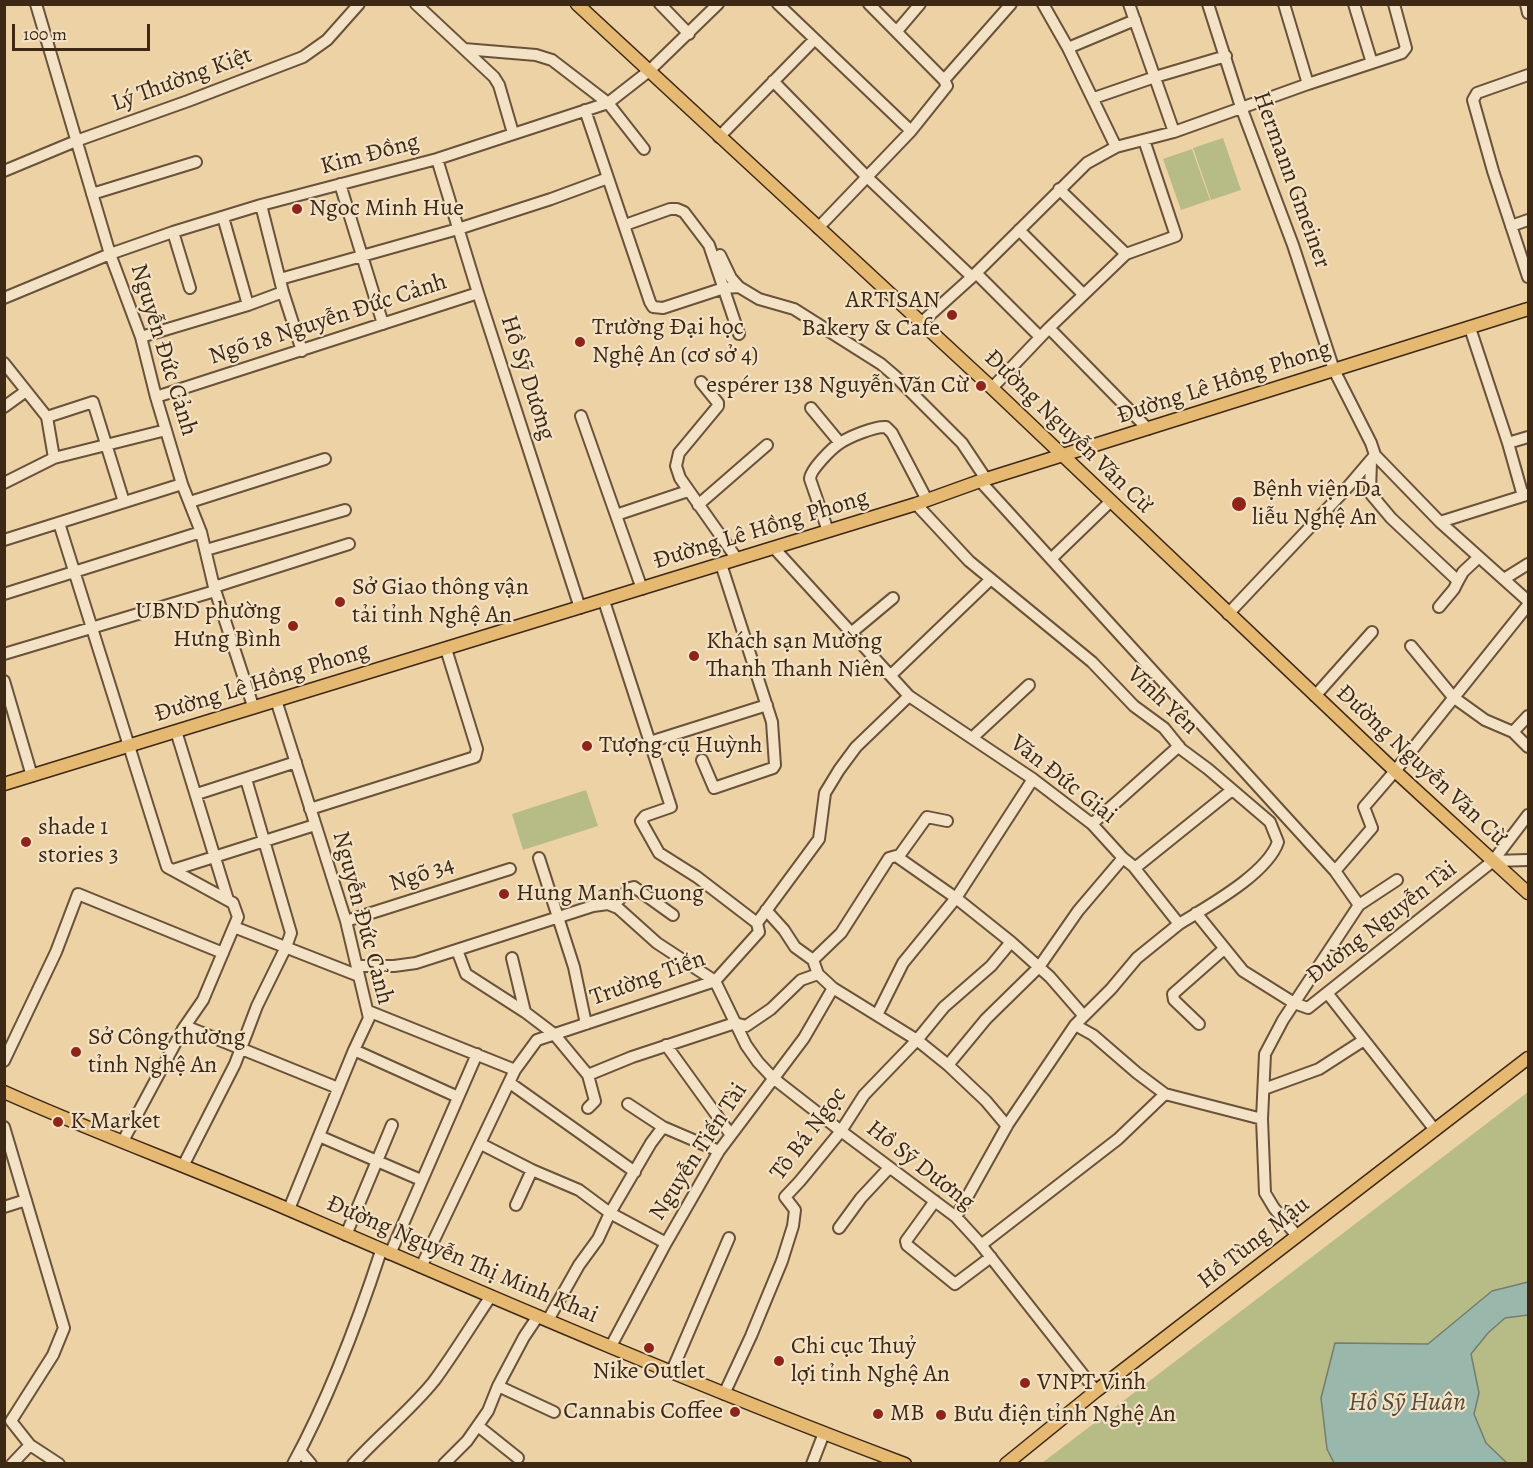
<!DOCTYPE html>
<meta charset="utf-8">
<style>
body{margin:0}
#map{position:relative;width:1533px;height:1468px;overflow:hidden;background:#edd2a6;font-family:Alegreya,serif}
canvas{display:block}
.frame{position:absolute;inset:0;border:6px solid #3d2715;pointer-events:none}
.scale{position:absolute;left:12px;top:24px;width:138px;height:27px;box-sizing:border-box;border:3px solid #3d2715;border-top:0;padding-left:8px;font-size:18px;line-height:21px;white-space:nowrap;color:#3d2715;-webkit-text-stroke:4px #f3e2c5;paint-order:stroke}
</style>
<div id="map">
<canvas width="1533" height="1468"></canvas>
<div class="frame"></div>
<div class="scale">100 m</div>
</div>
<script>
const ctx = document.querySelector('canvas').getContext('2d');
ctx.lineJoin = 'round';
function paint(path, color) { ctx.fillStyle = color; ctx.fill(path, 'evenodd'); }
function stroke(path, color, width, dash) { ctx.strokeStyle = color; ctx.lineWidth = width; ctx.lineCap = dash ? 'butt' : 'round'; ctx.setLineDash(dash || []); ctx.stroke(path); }
function drawText(font, color, halo, rows, align = 'center') {
  ctx.font = font + ' Alegreya,serif'; ctx.lineWidth = 4.5; ctx.setLineDash([]); ctx.textBaseline = 'middle'; ctx.strokeStyle = halo; ctx.fillStyle = color; for (const [text, x, y, turn = 0] of rows) {
    ctx.save(); ctx.translate(x, y); ctx.rotate((+turn || 0) * Math.PI / 180); ctx.textAlign = isNaN(turn) ? turn : align; if (halo) ctx.strokeText(text, 0, 0); ctx.fillText(text, 0, 0); ctx.restore();
  }
}
const green = new Path2D(`
 M1223,138L1241,190L1211,200L1193,148Z
 M1192,149L1210,200L1181,210L1163,159Z
 M586,790L598,826L523,850L512,814Z
 M1528,1092V1463H1042Z`);
const water = new Path2D(`
 M1528,1282V1315L1505,1318L1488,1333L1471,1354L1479,1393L1474,1414L1486,1443L1507,1463H1334L1327,1449L1321,1398L1335,1343L1428,1344L1492,1291Z`);
const minor = new Path2D(`
 M36,4L110,254L141,337L156,397L182,484L201,532L214,587L253,706
 M416,4L494,77L499,85L513,133
 M660,4L689,34
 M778,4L911,131
 M1043,4L1068,48L1116,147
 M1129,4L1174,132
 M1208,4L1241,107L1293,245L1334,370L1371,443L1375,455L1440,522L1528,601
 M1284,4L1308,84
 M1354,4L1372,63
 M1526,4L1528,13
 M897,31L920,4
 M1068,48L1135,20
 M464,49L536,55L552,60L608,103L644,149
 M1528,75L1477,93L1473,100L1493,171L1528,277
 M944,80L1011,4
 M773,81L866,176L972,277
 M1094,98L1155,77L1226,56
 M585,110L650,302L653,307L663,308L724,288L739,287L759,299L794,309L881,364L895,376L962,443L986,479
 M719,137L814,40
 M437,159L478,293L580,608
 M4,171L76,141L188,101L303,57L327,40L359,4
 M340,184L383,324
 M1059,189L1126,254
 M92,194L196,162
 M261,205L283,292L302,351
 M223,217L248,305
 M625,225L670,209H677L684,212L709,245L739,334
 M1511,226L1528,220
 M818,228L911,131L947,86L944,80L869,4
 M1019,230L1083,294
 M173,232L190,288
 M720,255L731,278L739,287
 M976,273L1040,337
 M280,279L458,229L551,199L608,178
 M4,298L110,254L173,232L261,205L437,159L608,103L649,71L718,4
 M921,323L972,277L1087,163L1116,147L1174,132L1308,84L1402,53L1406,48L1394,4
 M1049,328L1148,429
 M1470,328L1508,443L1523,496L1528,494
 M141,337L248,305L283,292
 M4,363L47,417L54,458
 M701,382L718,403V406L679,453L676,466L680,478L737,559
 M992,388L1049,328L1126,254L1176,236L1144,140
 M156,397L478,293
 M4,407L26,391
 M811,408L840,443
 M581,416L642,589
 M47,417L93,402L124,502
 M1508,443L1528,437
 M1371,460L1370,493L1391,518L1458,581L1463,572L1479,557
 M980,481L1335,871L1359,905L1283,1020L1265,1054L1262,1119L1265,1193L1274,1208L1297,1236
 M4,483L54,458L166,430
 M190,502L325,459
 M916,504L969,561L1092,662L1134,706L1164,728L1181,749L1208,769L1270,822L1278,842C1267,874 1208,906 1179,924
 M698,505L767,445
 M616,515L688,491
 M1440,522L1523,496
 M59,523L167,867L233,903L238,917L203,1000L183,1029L123,1141
 M828,531L810,479C810,470 832,448 840,443C849,437 875,426 886,427L892,433L927,500
 M4,540L182,484
 M774,548L909,696L1033,779L1092,824L1123,858L1133,866L1179,924L1137,958L1111,989L1075,1025L1008,1124L956,1217
 M206,550L345,510
 M1051,559L1110,502
 M1504,579L1528,564
 M214,587L349,544
 M4,594L201,532
 M604,601L671,807L645,816L641,821L659,853L697,877L757,923
 M1439,607L1454,589L1458,581
 M1228,614L1346,489L1375,455
 M851,633L893,598
 M1411,646L1453,697L1485,720L1513,732L1528,747
 M4,654L215,591
 M891,675L991,579
 M4,681L32,776
 M1315,696L1372,632
 M276,700L346,921L369,1018L354,1050L289,1209
 M176,731L228,900
 M1513,732L1528,716
 M972,738L1029,685
 M650,742L767,705
 M702,760L714,788L773,768L775,765L772,722L721,564
 M197,794L296,762
 M310,809L475,757L477,749L446,649
 M1092,824L1179,746
 M899,856L927,817L947,821
 M539,858L574,967L586,1024
 M1493,861L1528,860
 M1135,868L1232,790
 M173,870L315,825
 M1335,871L1372,828L1364,807L1395,771L1528,605
 M614,905L630,888L634,887L673,915
 M1359,905L1397,880
 M766,910L784,930L795,947L813,960L818,974L833,988L917,1040L948,1065L986,1101L1007,1126
 M1196,913L1243,971L1294,1003L1308,1008L1493,861L1528,815
 M346,921L510,869
 M234,927L359,976
 M457,950L466,974L525,1012L554,1034L588,1075L595,1101L588,1108
 M512,958L525,1012
 M813,960L841,933L889,858L896,856L956,898L1011,942L1050,977L1083,1015
 M357,966H394L416,963L593,906L608,904L618,908L657,943L715,981
 M715,981L746,1045L758,1062L773,1078L841,1131L956,1217L978,1241L1096,1391
 M1328,994L1435,1130
 M368,1011L515,1070
 M877,1015L903,963L956,898L1033,779
 M1199,1024L1174,1000L1173,994L1224,949
 M1075,1025L1093,1035L1137,1073L1165,1094L1262,1119
 M185,1026L338,1088
 M666,1045L731,1135
 M354,1050L458,1097
 M4,1061L56,952L78,894L223,953
 M948,1065L986,1019L1039,967L1078,911L1123,858
 M588,1075L632,1057L735,1023L746,1026L771,1009L801,980L818,974
 M510,1083L635,1172
 M1264,1089L1319,1069L1364,1040
 M628,1104L663,1127
 M4,1127L64,1328L53,1355L11,1421L30,1445L12,1464
 M319,1136L421,1180
 M481,1144L532,1170L579,1190L610,1213L666,1243
 M183,1166L235,1064L257,1006L286,947L291,933L246,779
 M935,1201L906,1241L907,1245L955,1284L991,1257
 M516,1205L532,1170
 M4,1207L26,1200
 M839,1228L861,1198L889,1168
 M346,1235L392,1125
 M981,1245L1118,1139L1165,1094
 M390,1254L477,1054
 M421,1267L515,1070L537,1040L715,981L759,932L757,923L819,839L825,793L839,770L856,747L909,696
 M548,1320L579,1265L598,1239L610,1213L651,1143L663,1127L719,1151
 M611,1346L666,1243L719,1151L804,1038L833,988
 M671,1373L729,1238
 M498,1386L554,1412
 M724,1394L751,1336L782,1261L793,1226L795,1210L785,1197L800,1181L841,1131L864,1095L917,1040L944,1007L991,966L1011,942
 M478,1426L518,1458
 M30,1445L59,1464
 M300,1451L311,1464
 M293,1464C330,1396 357,1324 381,1251
 M353,1464C379,1435 410,1411 434,1381C454,1354 472,1324 491,1296
 M444,1464L467,1441L488,1411L498,1386L524,1337L538,1316
 M812,1464L824,1433`);
const major = new Path2D(`
 M577,4L992,388L1395,771L1528,893
 M4,784L916,504L980,481L1528,309
 M4,1092C98,1134 195,1169 290,1210C494,1298 697,1386 905,1464
 M1006,1464L1096,1391L1528,1058`);
const markers = [
 [297,209,6,"#8f2418"],
 [952,315,6,"#8f2418"],
 [580,342,6,"#8f2418"],
 [981,386,6,"#8f2418"],
 [1239,504,8,"#8f2418"],
 [340,602,6,"#8f2418"],
 [293,626,6,"#8f2418"],
 [694,656,6,"#8f2418"],
 [587,746,6,"#8f2418"],
 [26,842,6,"#8f2418"],
 [504,894,6,"#8f2418"],
 [76,1052,6,"#8f2418"],
 [58,1122,6,"#8f2418"],
 [649,1348,6,"#8f2418"],
 [779,1361,6,"#8f2418"],
 [1025,1383,6,"#8f2418"],
 [735,1412,6,"#8f2418"],
 [878,1414,6,"#8f2418"],
 [941,1415,6,"#8f2418"]
];
const streetNames = [
 ["Lý Thường Kiệt",182,80,-20],
 ["Kim Đồng",370,155,-15],
 ["Hermann Gmeiner",1291,180,70],
 ["Ngõ 18 Nguyễn Đức Cảnh",328,320,-18],
 ["Nguyễn Đức Cảnh",163,350,73],
 ["Hồ Sỹ Dương",527,378,72],
 ["Đường Lê Hồng Phong",1224,383,-18],
 ["Đường Nguyễn Văn Cừ",1068,432,44],
 ["Đường Lê Hồng Phong",761,530,-17],
 ["Đường Lê Hồng Phong",262,683,-17],
 ["Vĩnh Yên",1162,701,43],
 ["Đường Nguyễn Văn Cừ",1421,766,43],
 ["Văn Đức Giai",1063,780,38],
 ["Ngõ 34",422,875,-18],
 ["Nguyễn Đức Cảnh",362,918,75],
 ["Đường Nguyễn Tài",1382,923,-38],
 ["Trường Tiến",648,979,-20],
 ["Tô Bá Ngọc",809,1134,-53],
 ["Nguyễn Tiến Tài",699,1152,-57],
 ["Hồ Sỹ Dương",920,1166,38],
 ["Hồ Tùng Mậu",1254,1243,-38],
 ["Đường Nguyễn Thị Minh Khai",462,1260,23]
];
const poiNames = [
 ["Ngoc Minh Hue",309,209],
 ["ARTISAN",940,301,"right"],
 ["Bakery & Cafe",940,329,"right"],
 ["Trường Đại học",592,328],
 ["Nghệ An (cơ sở 4)",592,356],
 ["espérer 138 Nguyễn Văn Cừ",969,386,"right"],
 ["Bệnh viện Da",1252,490],
 ["liễu Nghệ An",1252,518],
 ["Sở Giao thông vận",352,588],
 ["tải tỉnh Nghệ An",352,616],
 ["UBND phường",281,612,"right"],
 ["Hưng Bình",281,640,"right"],
 ["Khách sạn Mường",706,642],
 ["Thanh Thanh Niên",706,670],
 ["Tượng cụ Huỳnh",599,746],
 ["shade 1",38,828],
 ["stories 3",38,856],
 ["Hung Manh Cuong",516,894],
 ["Sở Công thương",88,1038],
 ["tỉnh Nghệ An",88,1066],
 ["K Market",70,1122],
 ["Chi cục Thuỷ",791,1347],
 ["lợi tỉnh Nghệ An",791,1375],
 ["Nike Outlet",649,1372,"center"],
 ["VNPT Vinh",1037,1383],
 ["Cannabis Coffee",723,1412,"right"],
 ["MB",890,1414],
 ["Bưu điện tỉnh Nghệ An",953,1415]
];
const waterNames = [
 ["Hồ Sỹ Huân",1407,1404]
];
paint(green, '#b7bc87');
paint(water, '#99b7aa');
stroke(water, '#747d6e', 1.5);
stroke(minor, '#695239', 14);
stroke(major, '#3d2715', 15);
stroke(minor, '#f3e2c5', 10);
stroke(major, '#e6b973', 12);
for (const [x, y, r, color] of markers) { const dot = new Path2D(); dot.arc(x, y, r, 0, 2 * Math.PI); ctx.fillStyle = color; ctx.fill(dot); stroke(dot, '#f3e2c5', 2); }
drawText('24px', '#3d2715', '#f3e2c5', streetNames);
drawText('24px', '#3d2715', '#f3e2c5', poiNames, 'left');
drawText('italic 26px', '#544b3a', '#f3e2c5', waterNames);
</script>
